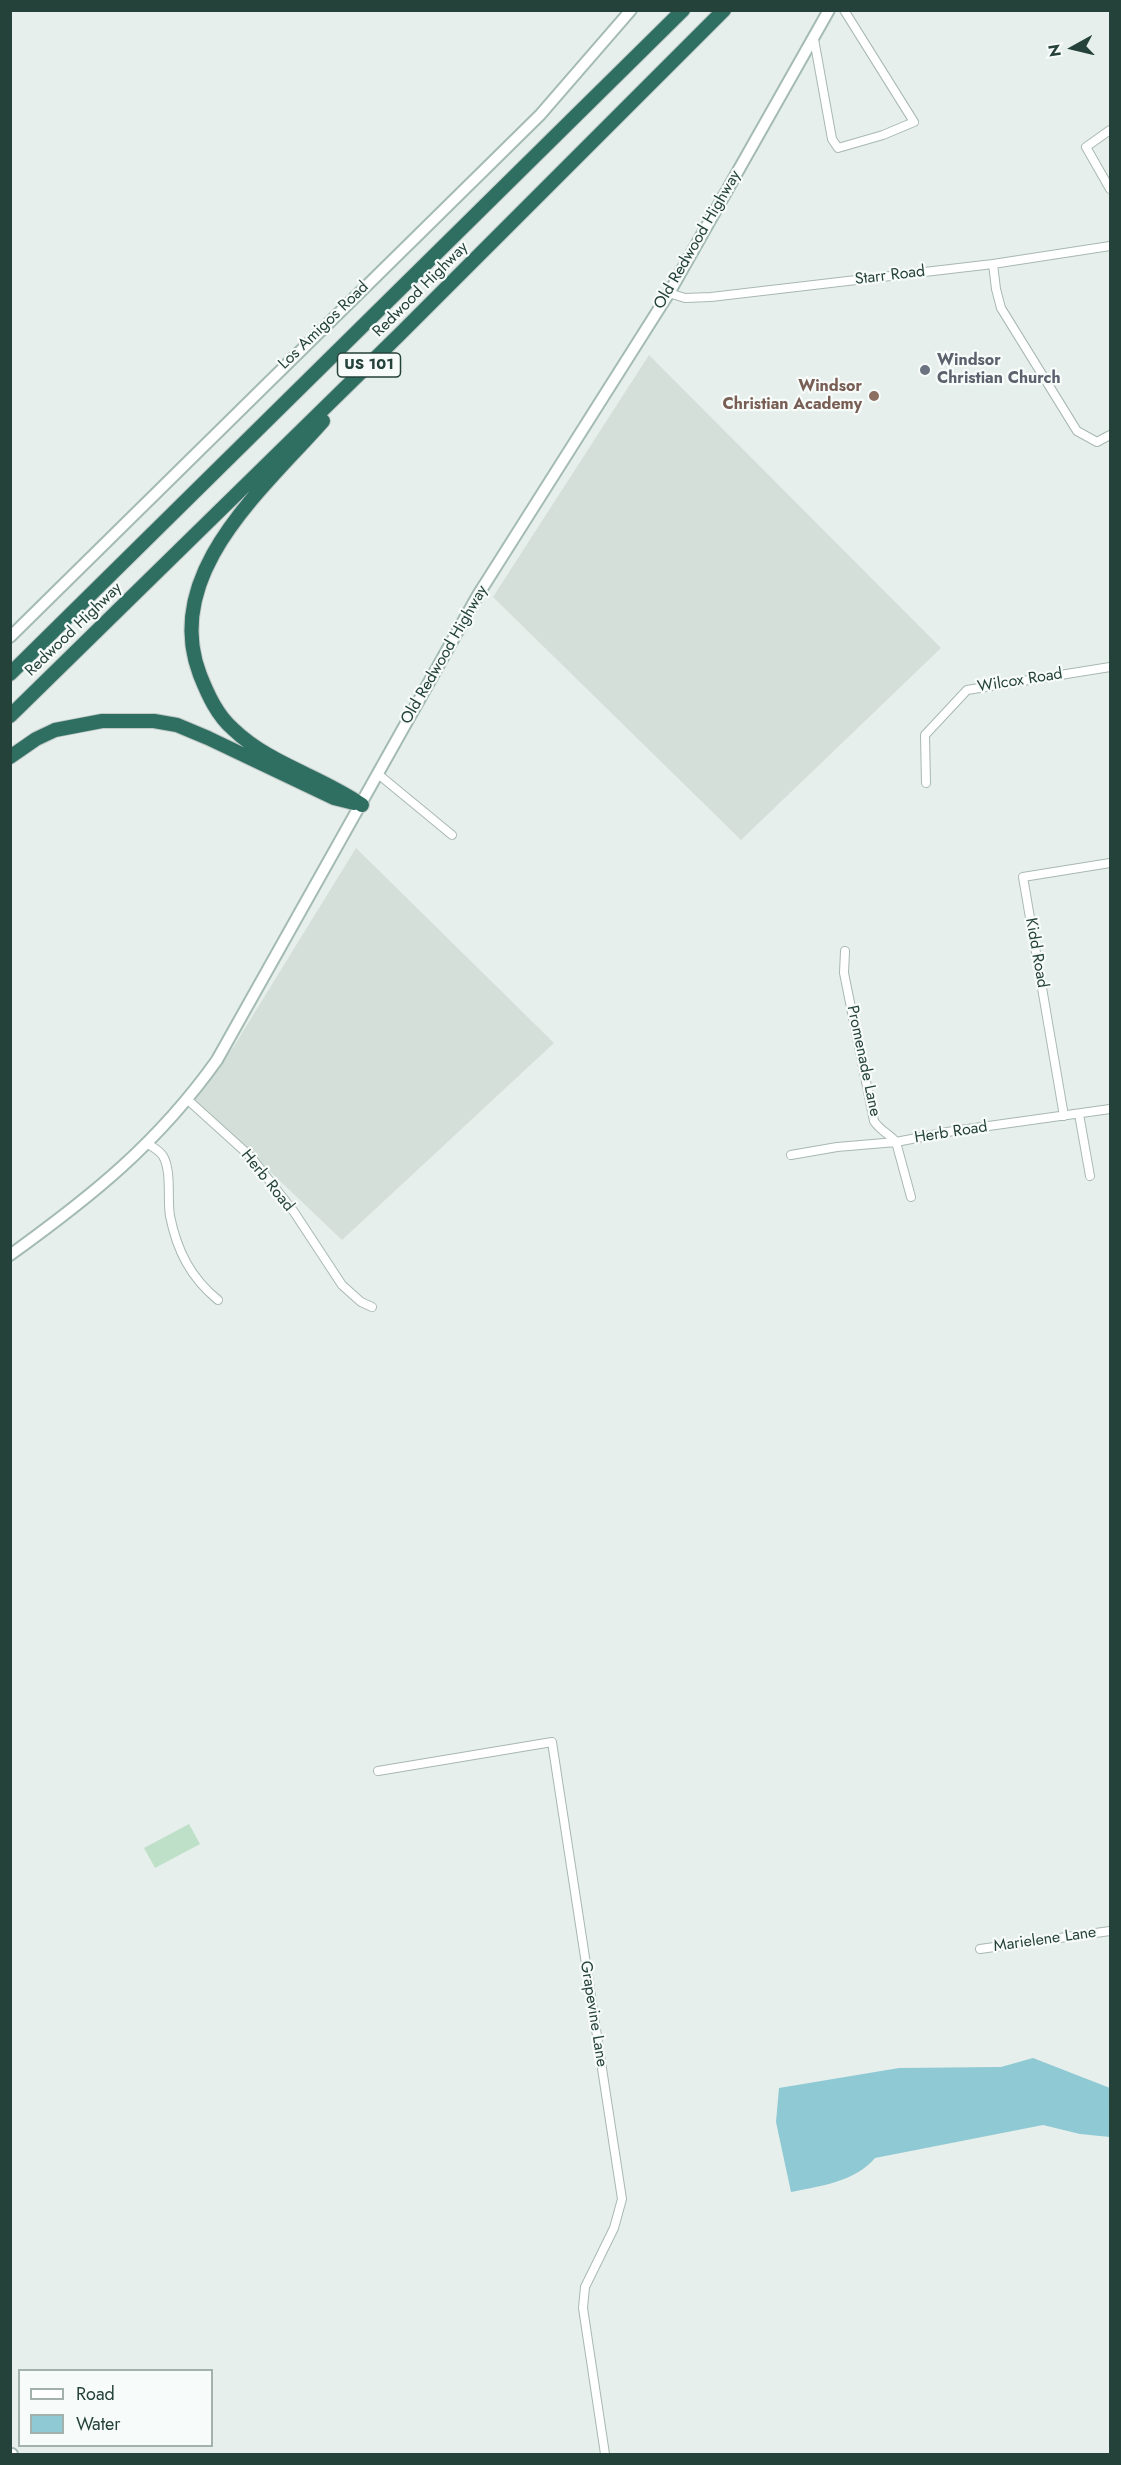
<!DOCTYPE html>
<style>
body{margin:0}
#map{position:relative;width:1121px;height:2465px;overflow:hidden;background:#e6efeb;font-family:Jost,sans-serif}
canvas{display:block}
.frame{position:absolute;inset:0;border:12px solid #24423a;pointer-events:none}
.legend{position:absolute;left:18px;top:2369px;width:195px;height:78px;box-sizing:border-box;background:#f7fbf9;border:2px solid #a3b1ad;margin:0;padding:8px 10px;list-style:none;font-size:18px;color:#24423a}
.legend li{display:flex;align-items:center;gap:12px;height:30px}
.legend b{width:30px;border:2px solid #a3b1ad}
.north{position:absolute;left:1043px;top:18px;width:60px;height:60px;-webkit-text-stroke:4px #f7fbf9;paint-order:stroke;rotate:262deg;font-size:16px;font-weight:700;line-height:24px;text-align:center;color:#24423a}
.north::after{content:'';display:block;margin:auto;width:21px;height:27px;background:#24423a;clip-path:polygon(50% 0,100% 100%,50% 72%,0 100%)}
</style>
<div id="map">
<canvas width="1121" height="2465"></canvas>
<div class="frame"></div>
<ul class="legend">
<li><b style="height:8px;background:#fff"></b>Road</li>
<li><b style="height:16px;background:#8ec9d4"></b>Water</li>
</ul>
<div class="north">N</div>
</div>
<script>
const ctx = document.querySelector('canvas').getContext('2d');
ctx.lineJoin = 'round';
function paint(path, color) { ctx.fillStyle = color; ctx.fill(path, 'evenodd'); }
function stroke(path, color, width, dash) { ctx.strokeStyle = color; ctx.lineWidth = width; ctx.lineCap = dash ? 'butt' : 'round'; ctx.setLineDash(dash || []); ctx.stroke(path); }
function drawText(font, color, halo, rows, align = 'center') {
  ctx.font = font + ' Jost,sans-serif'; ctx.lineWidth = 4.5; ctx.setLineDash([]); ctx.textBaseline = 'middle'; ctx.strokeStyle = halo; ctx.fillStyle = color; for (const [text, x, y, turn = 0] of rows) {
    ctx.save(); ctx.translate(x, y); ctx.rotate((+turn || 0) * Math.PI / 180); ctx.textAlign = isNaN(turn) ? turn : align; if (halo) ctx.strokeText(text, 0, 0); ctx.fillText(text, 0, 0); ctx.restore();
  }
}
const built = new Path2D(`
 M649,355L941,648L741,840L493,597Z
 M356,848L554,1043L342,1240L195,1100L234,1046Z`);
const green = new Path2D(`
 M189,1824L200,1844L155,1868L144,1848Z`);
const water = new Path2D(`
 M1033,2058L1110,2088V2137L1080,2134L1043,2125L875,2158C855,2182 820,2186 791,2192L776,2122L779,2088L899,2068L1001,2067Z`);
const street = new Path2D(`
 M814,39L832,139L838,148L883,135L914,122L844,10
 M1110,130L1086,147L1110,189
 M993,264L996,289L1001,308L1077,431L1097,442L1110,435
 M669,293L685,298L711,297L993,264L1110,246
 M378,774L452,835
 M926,783L925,735L967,690L1110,667
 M845,951L844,973L874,1121C880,1131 889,1133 896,1142L911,1197
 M188,1100L251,1157L294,1212L342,1285L361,1302L372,1307
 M1079,1114L1090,1176
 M1064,1116L1023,877L1110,863
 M148,1144C153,1147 160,1151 163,1156C172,1172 167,1198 170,1216C177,1251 191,1278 218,1300
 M791,1155L837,1147L896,1142L953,1131L1110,1109
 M378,1771L552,1742L622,2199L614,2228L585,2287L583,2308L605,2454
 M980,1949L1110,1931`);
const secondary = new Path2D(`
 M10,637L540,115L631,10
 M10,1255C92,1196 158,1143 217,1060L478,595L669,293L829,10
 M10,2454H12`);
const highway = new Path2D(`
 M323,421C263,489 161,574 200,675C208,695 217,715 233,729C269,764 321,776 362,805
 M10,674L683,10
 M10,716L399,335L724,10
 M10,757L36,739L55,730L102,721H154L177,725L208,738L334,798L354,803`);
const markers = [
 [925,370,6,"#6b7280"],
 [874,396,6,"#8d6e63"]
];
const shields = [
 [369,365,63]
];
const shieldNames = [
 ["US 101",369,365]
];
const streetNames = [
 ["Old Redwood Highway",698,240,-60],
 ["Starr Road",890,276,-7],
 ["Redwood Highway",421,290,-45],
 ["Los Amigos Road",324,326,-44],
 ["Redwood Highway",74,630,-44],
 ["Old Redwood Highway",445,655,-60],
 ["Wilcox Road",1020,681,-9],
 ["Kidd Road",1036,953,80],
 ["Promenade Lane",863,1061,78],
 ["Herb Road",951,1133,-9],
 ["Herb Road",267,1181,51],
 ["Marielene Lane",1045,1940,-8],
 ["Grapevine Lane",593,2014,81]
];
const worshipNames = [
 ["Windsor",937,361],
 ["Christian Church",937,379]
];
const educationNames = [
 ["Windsor",862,387],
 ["Christian Academy",862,405]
];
paint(built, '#d4dfda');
paint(green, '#bfe0c8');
paint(water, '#8ec9d4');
stroke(street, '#a8b8b2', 10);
stroke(secondary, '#a4bbb3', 14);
stroke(highway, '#c2cac8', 16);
stroke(street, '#fff', 8);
stroke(secondary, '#fff', 10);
stroke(highway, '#2f6f62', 14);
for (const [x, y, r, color] of markers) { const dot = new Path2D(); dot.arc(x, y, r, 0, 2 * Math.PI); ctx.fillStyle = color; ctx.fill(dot); stroke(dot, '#f7fbf9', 2); }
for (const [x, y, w] of shields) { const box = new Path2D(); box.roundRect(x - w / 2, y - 12, w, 24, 4.5); ctx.fillStyle = '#f7fbf9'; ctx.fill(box); stroke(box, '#24423a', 1.5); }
drawText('bold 15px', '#24423a', null, shieldNames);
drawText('16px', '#24423a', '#f7fbf9', streetNames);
drawText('bold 16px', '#5b616d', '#f7fbf9', worshipNames, 'left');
drawText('bold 16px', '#785e54', '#f7fbf9', educationNames, 'right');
</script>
